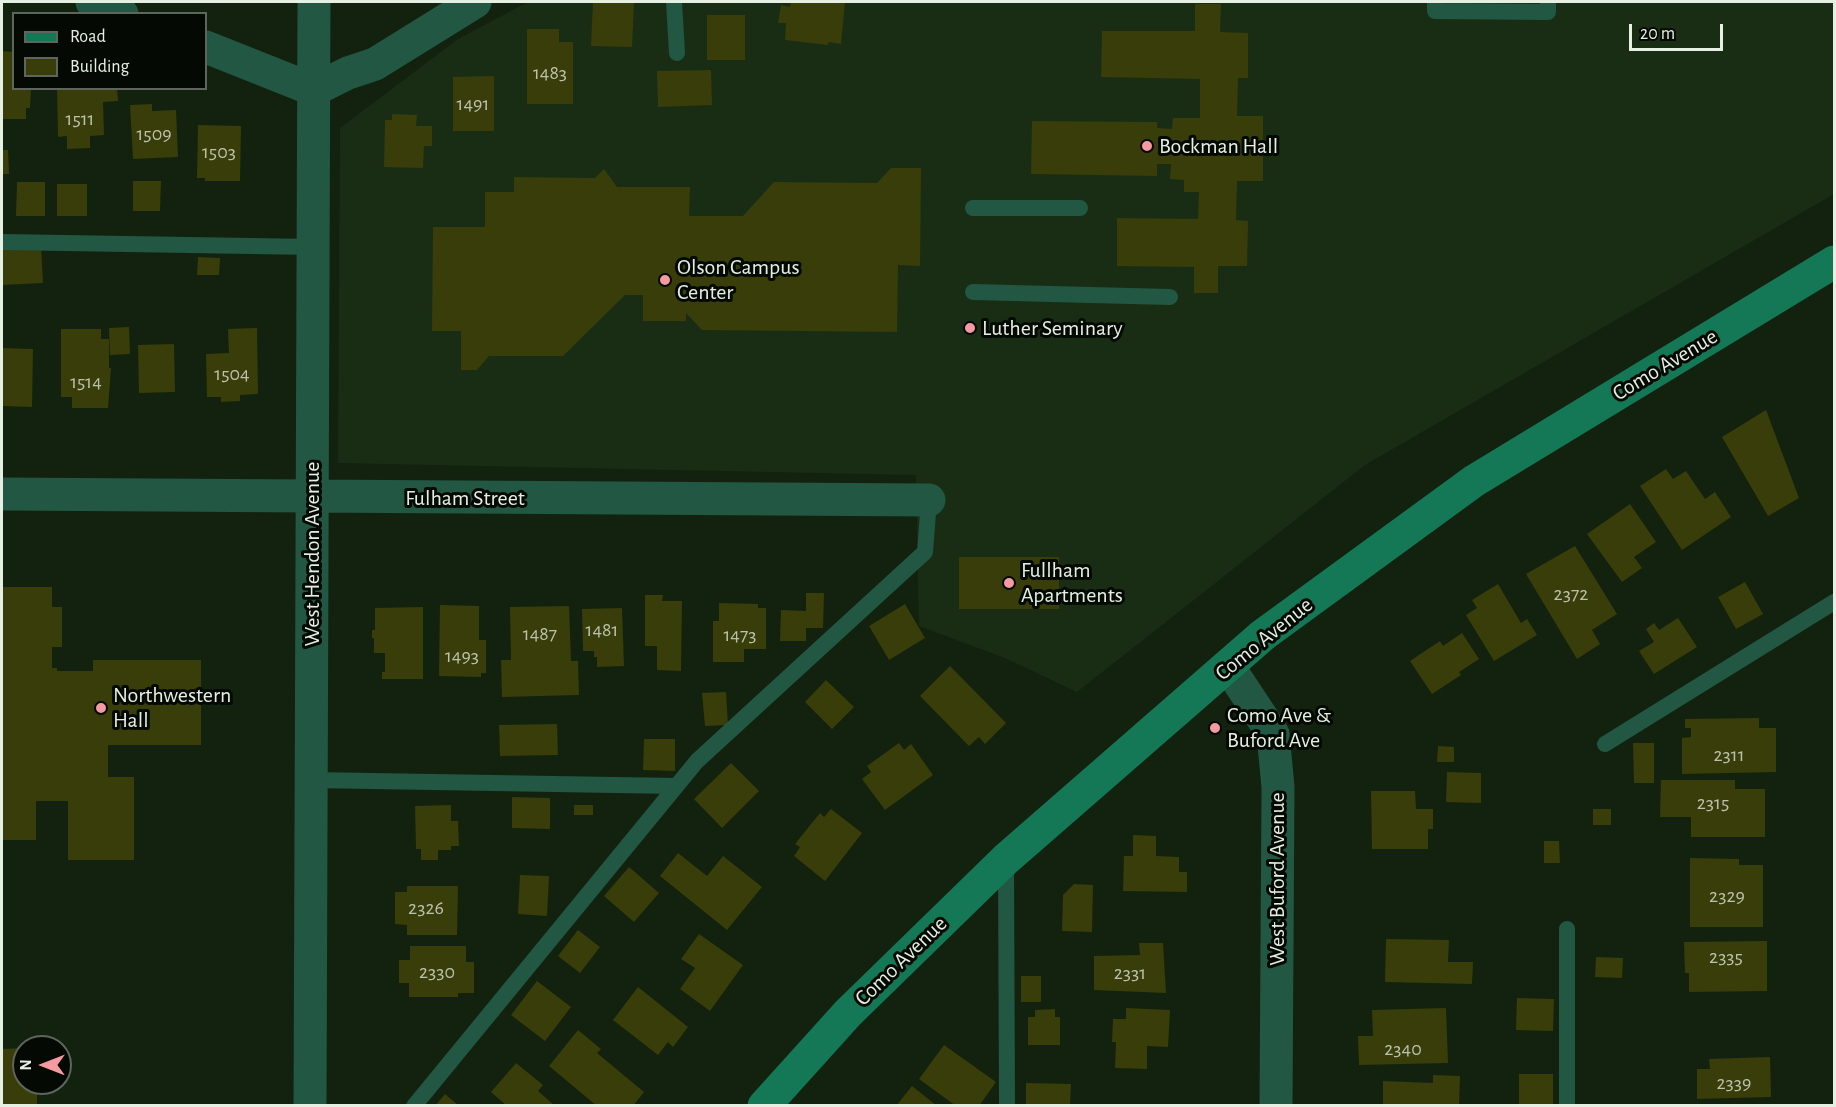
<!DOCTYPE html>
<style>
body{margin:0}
#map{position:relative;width:1836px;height:1107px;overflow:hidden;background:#12220e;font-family:"Alegreya Sans",sans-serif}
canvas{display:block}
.frame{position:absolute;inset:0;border:3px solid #e5efe2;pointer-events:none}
.legend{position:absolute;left:12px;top:12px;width:195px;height:78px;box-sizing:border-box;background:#040903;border:2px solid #5e655c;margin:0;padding:8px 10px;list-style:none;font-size:18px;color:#e5efe2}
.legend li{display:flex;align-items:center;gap:12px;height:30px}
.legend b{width:30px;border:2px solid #5e655c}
.north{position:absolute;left:12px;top:1035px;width:60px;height:60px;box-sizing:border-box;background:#040903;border:2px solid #5e655c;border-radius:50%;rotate:270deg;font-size:16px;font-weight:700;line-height:24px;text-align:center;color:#e5efe2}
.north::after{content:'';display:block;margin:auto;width:21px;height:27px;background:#f49aa0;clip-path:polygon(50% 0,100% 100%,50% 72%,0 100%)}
.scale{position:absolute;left:1629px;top:24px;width:94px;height:27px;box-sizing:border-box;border:3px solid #e5efe2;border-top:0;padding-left:8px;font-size:18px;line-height:21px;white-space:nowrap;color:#e5efe2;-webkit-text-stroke:4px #040903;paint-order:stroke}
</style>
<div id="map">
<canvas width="1836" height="1107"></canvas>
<div class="frame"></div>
<ul class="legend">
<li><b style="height:8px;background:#147857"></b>Road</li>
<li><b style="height:16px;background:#383d09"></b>Building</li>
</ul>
<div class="north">N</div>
<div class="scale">20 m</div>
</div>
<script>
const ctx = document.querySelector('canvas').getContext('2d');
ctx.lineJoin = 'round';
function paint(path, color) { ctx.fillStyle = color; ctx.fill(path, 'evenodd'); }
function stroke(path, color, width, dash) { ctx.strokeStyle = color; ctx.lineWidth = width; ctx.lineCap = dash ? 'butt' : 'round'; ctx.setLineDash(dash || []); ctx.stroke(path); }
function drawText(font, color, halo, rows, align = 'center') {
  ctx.font = font + ' "Alegreya Sans",sans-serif'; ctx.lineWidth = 6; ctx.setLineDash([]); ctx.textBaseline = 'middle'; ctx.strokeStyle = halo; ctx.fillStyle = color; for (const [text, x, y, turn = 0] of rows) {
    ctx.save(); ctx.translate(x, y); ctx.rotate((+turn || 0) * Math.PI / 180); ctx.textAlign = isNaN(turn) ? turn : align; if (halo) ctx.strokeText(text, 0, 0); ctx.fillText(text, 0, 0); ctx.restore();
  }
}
const built = new Path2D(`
 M528,2H1834V194L1365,465L1077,692L1005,658L919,626L916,475L338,463L340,128L458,39Z`);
const building = new Path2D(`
 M593,2H634L632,47L591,46Z
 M791,2H845L841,44L828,42V45L785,40L786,23H778L781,5L790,7Z
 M1195,4H1221L1220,32L1248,33V78H1238L1237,116H1263V181H1237L1236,220L1248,221L1247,266H1218V293H1194V267L1117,266V218L1198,219L1199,192H1184V180L1170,179L1171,164H1157V176L1031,174L1032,121L1157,122V128L1172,129L1173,118H1200V79L1101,77L1102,31H1195Z
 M707,15H745V60H707Z
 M527,29H559V42H573V104H527Z
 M2,51L14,52V88H31L30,108H26V119H2Z
 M711,70L712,105L658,107L657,71Z
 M494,76V131H453V77Z
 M57,88H117L118,101L103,102L104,135L90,136V148L67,149V136L58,137Z
 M152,104V111L176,110L178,157L133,159L130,105Z
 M392,114L417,115L416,126H432V146H424L423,168L384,167L385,120H392Z
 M198,125L241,126L240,181H205V178H197Z
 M2,150H8L9,174H2Z
 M891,168H921L920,266L898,265L897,332L702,330L686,313V321H643V295H625L563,356H489L477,370H461V331H432L433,227H485V192H514V177L595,178L604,169L617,187H690L689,216H743L774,182L877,183Z
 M133,181H161L160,211H133Z
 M17,182H45V216H16Z
 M57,184H87V216H57Z
 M41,247L43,283L2,285V248Z
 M198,257L220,258L219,275H197Z
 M129,327L130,354L110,355L109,328Z
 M257,328L258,394L240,395V401L221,402V397H207L206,354L229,353L228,329Z
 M61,329H101V339H109V368H111L108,408H72V397H61Z
 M174,344L175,392L139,393L138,345Z
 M2,348L33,349L32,407L2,406Z
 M1766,410L1799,498L1768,516L1722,437Z
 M1666,469L1673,479L1686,471L1705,499L1715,492L1731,517L1682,550L1640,486Z
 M1630,504L1656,542L1634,557L1642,568L1622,582L1587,534Z
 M1575,546L1617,614L1592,630L1600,644L1577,659L1526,574Z
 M959,557H1059V609H959Z
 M1745,582L1763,614L1736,629L1718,597Z
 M1498,584L1521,623L1527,619L1537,635L1494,661L1466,615L1477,608L1472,600Z
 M2,587H52V607H62V647H52V668H57V671H93V660H201V745H108V777H134V860H68V801H36V840H2Z
 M806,593H824L823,628H806V641H780L781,610L806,611Z
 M645,595H663L662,601H682L681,671L657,670V646H645Z
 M719,603L758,604V608H766V649H744V662H713V621H719Z
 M905,604L925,638L889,660L869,626Z
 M440,605L479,606V640H486V673H481V677L439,676Z
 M569,606L571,661H578L579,695L502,697L501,660H511L510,607Z
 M423,607V679H382V672H385V653H374V638H372V630H375V608Z
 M622,608L624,666L597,667V657H594V651H583L582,609Z
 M1678,618L1697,647L1654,674L1639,651L1654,642L1646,629L1654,623L1659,630Z
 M1462,633L1479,659L1459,672L1461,675L1432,694L1410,661L1440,641L1443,646Z
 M950,666L1006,723L985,744L979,737L969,746L920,696Z
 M826,680L854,707L832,729L805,702Z
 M726,692L728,725L705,726L702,693Z
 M1759,718V728H1776V772L1682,774V738L1691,737V728H1685V719Z
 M557,724L558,755L500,756L499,725Z
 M644,739H675V771L643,770Z
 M899,743L904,750L911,744L933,775L885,810L862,779L871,772L867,766Z
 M1633,743H1654V783H1634Z
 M1438,746L1454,747V762H1437Z
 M731,763L759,791L722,828L694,799Z
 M1447,772L1481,773V803L1446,802Z
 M1661,780H1735V789H1765V837H1691V817H1660Z
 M1371,791H1415L1416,809H1433V829H1428V849H1372Z
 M512,797L550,798V829L512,828Z
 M451,805V821H458L459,846H451V850H438V860H421V849H416L415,806Z
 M574,805H593V815H574Z
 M831,809L862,833L825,881L794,856L800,847L795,844L820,813L824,817Z
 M1593,809H1611V825H1593Z
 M1133,835L1156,836V856L1179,857V872H1187V892L1123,891L1124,856H1133Z
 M1544,841H1559L1560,863H1544Z
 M678,853L707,876L723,856L762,887L727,930L660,876Z
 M1690,858L1739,859V865H1763V927H1690Z
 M629,867L659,893L634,922L604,896Z
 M520,875L549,876L547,916L518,914Z
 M1074,884L1093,885L1092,932L1062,931L1063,895Z
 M407,886H458L457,935H407V925L395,924V892H407Z
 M578,930L600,947L580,973L558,956Z
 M699,934L743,965L710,1011L680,989L695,968L681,959Z
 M1386,939L1449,940L1448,962H1473L1472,984L1385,982Z
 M1767,941V991L1689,992V973H1685L1684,942Z
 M1139,943H1163L1166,993L1094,990V956L1140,955Z
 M410,946H466V962H474V993H458V997H409V983H399V960H410Z
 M1596,957L1623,958L1622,978L1595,977Z
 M1021,976H1041V1002H1021Z
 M537,981L571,1007L545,1041L511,1015Z
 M638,987L688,1027L673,1047L668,1042L658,1055L613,1020Z
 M1517,998L1554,999L1553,1031L1516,1030Z
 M1126,1008L1170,1010L1168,1047L1147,1046V1069L1115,1068L1116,1042H1112L1113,1019H1126Z
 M1446,1008L1448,1063L1359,1065L1358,1036H1373L1372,1010Z
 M1055,1009V1017H1060V1045H1028V1017H1035V1010Z
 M578,1030L601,1049L597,1053L644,1092L633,1106H597L549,1066Z
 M944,1045L996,1082L979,1106H956L919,1079Z
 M24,1048V1083H37V1106H2V1049Z
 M1770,1057L1771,1097L1697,1099V1069H1710L1709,1059Z
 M516,1063L543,1085L538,1091L555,1106H507L491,1092Z
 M1519,1074H1553V1106H1519Z
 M1433,1075L1460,1076L1459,1106H1383V1081L1433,1083Z
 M1026,1083L1071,1084L1070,1106H1026Z
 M912,1086L937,1106H896Z
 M445,1094L459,1106H435Z`);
const lane = new Path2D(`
 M674,2L677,53
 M1435,2V11L1548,12V2
 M973,208H1080
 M2,242L314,247
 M973,292L1170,297
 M1605,744L1834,602
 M311,780L676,786
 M1006,860L1007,1106
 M1567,929V1106
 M414,1106L697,761L925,552L929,500`);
const street = new Path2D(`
 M92,2L122,14
 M206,47L314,90L348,73L375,64L475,2
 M2,494L929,500
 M1228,666L1273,734L1278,787L1276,1106
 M310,1106L314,2`);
const secondary = new Path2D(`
 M764,1106L848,1013L1006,859L1263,635L1474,481L1834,262`);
const markers = [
 [1147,146,6,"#f49aa0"],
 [665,280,6,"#f49aa0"],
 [970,328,6,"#f49aa0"],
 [1009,583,6,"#f49aa0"],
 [101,708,6,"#f49aa0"],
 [1215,728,6,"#f49aa0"]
];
const numberNames = [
 ["1483",550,73],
 ["1491",473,104],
 ["1511",80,119],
 ["1509",154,134],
 ["1503",219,152],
 ["1504",232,374],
 ["1514",86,382],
 ["2372",1571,594],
 ["1481",602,630],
 ["1487",540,634],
 ["1473",740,635],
 ["1493",462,656],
 ["2311",1729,755],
 ["2315",1713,803],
 ["2329",1727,896],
 ["2326",426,908],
 ["2335",1726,957],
 ["2330",437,972],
 ["2331",1130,973],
 ["2340",1403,1049],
 ["2339",1734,1083]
];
const poiNames = [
 ["Bockman Hall",1159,146],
 ["Olson Campus",677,267],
 ["Center",677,292],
 ["Luther Seminary",982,328],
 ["Fullham",1021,570],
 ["Apartments",1021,595],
 ["Northwestern",113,695],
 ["Hall",113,720],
 ["Como Ave &",1227,715],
 ["Buford Ave",1227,740]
];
const streetNames = [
 ["Como Avenue",1665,365,-31],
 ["Fulham Street",465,498],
 ["West Hendon Avenue",312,554,-90],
 ["Como Avenue",1264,639,-39],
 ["West Buford Avenue",1277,879,-90],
 ["Como Avenue",901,961,-44]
];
paint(built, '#192d15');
paint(building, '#383d09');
stroke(lane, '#225743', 16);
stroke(street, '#225743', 33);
stroke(secondary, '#147857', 33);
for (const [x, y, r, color] of markers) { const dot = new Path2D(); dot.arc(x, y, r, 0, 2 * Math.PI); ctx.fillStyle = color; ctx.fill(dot); stroke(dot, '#040903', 2); }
drawText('20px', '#bac2ac', null, numberNames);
drawText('22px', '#e5efe2', '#040903', poiNames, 'left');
drawText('22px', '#e5efe2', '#040903', streetNames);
</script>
